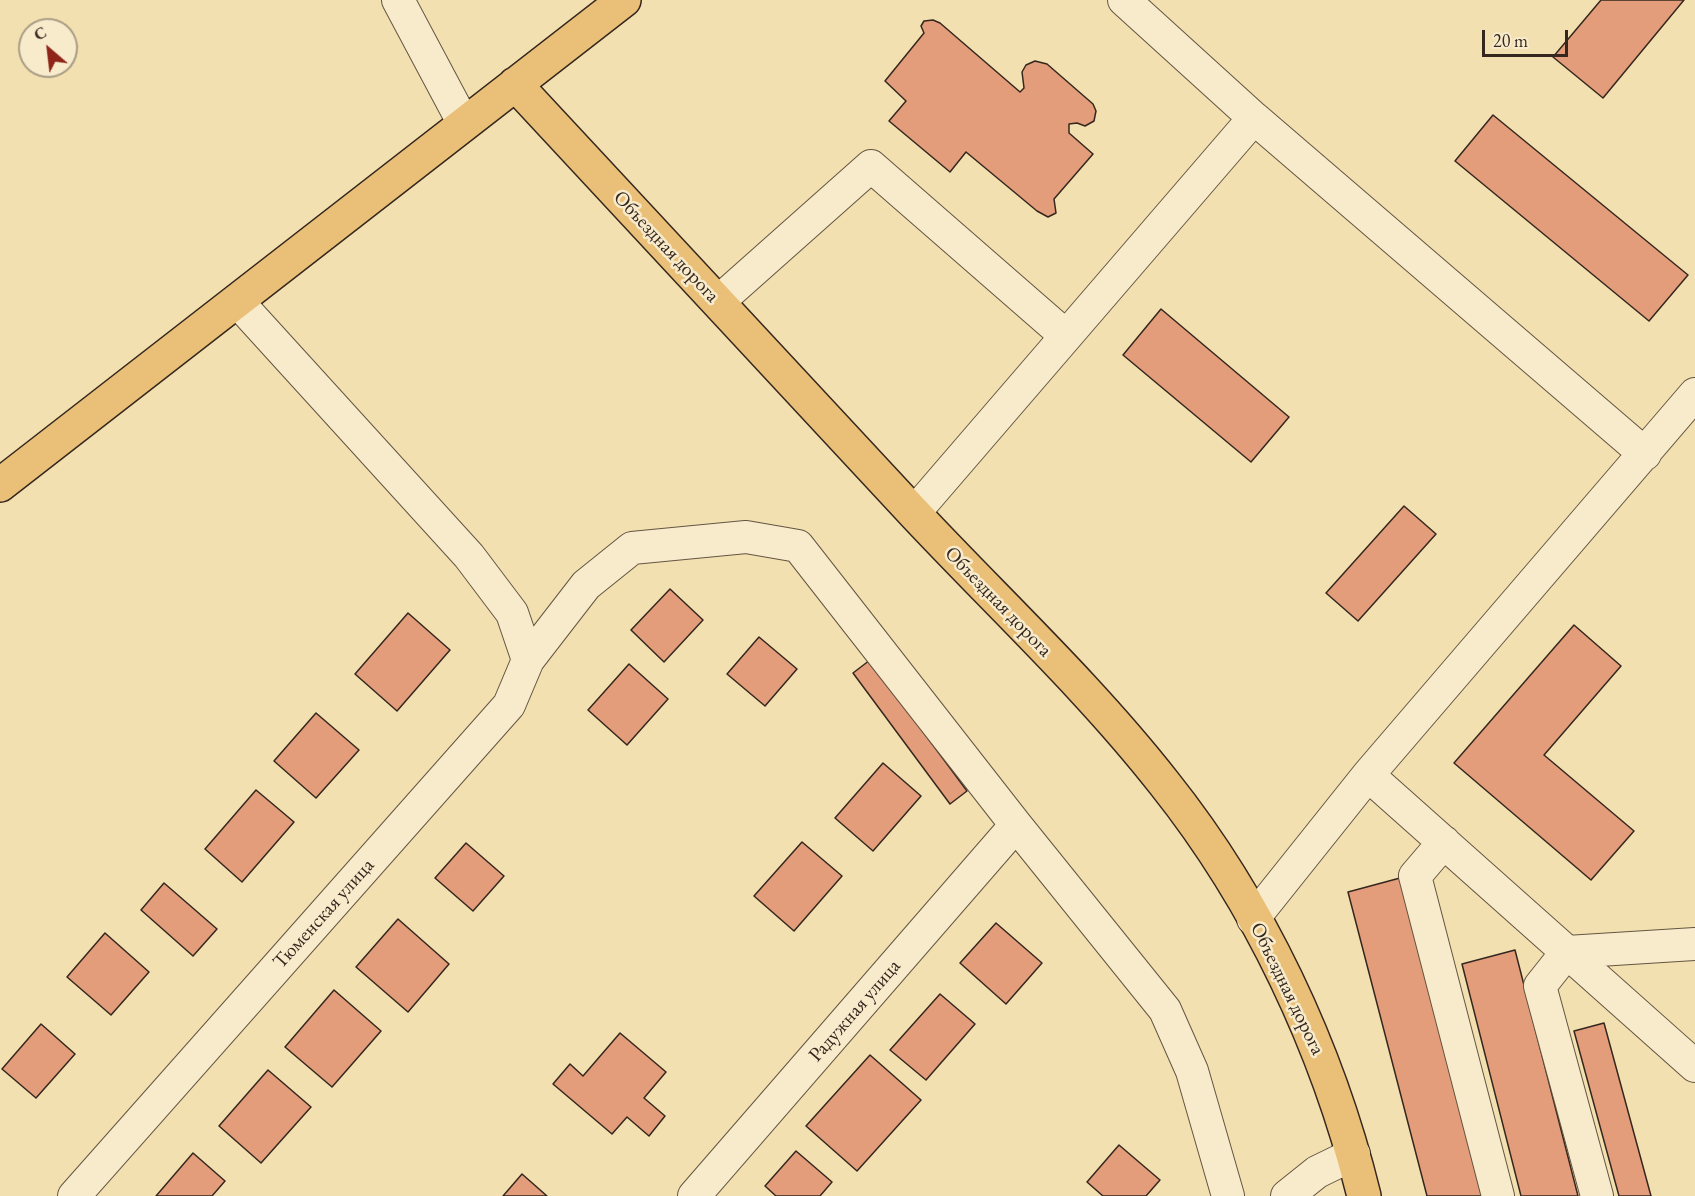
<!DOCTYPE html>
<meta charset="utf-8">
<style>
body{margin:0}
#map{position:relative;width:1695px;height:1196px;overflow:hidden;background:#f3e0b0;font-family:"EB Garamond",serif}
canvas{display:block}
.north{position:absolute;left:18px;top:18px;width:60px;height:60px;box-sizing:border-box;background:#f7ebcc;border:2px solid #a99d86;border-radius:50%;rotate:332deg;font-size:16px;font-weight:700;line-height:24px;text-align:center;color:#35271e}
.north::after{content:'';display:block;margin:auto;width:21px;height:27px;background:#8f2418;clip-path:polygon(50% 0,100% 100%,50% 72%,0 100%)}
.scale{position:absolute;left:1482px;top:30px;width:86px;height:27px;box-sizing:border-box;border:3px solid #35271e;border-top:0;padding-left:8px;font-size:18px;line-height:21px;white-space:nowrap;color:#35271e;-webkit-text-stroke:4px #f7ebcc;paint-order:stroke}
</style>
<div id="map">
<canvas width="1695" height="1196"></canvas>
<div class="north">С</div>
<div class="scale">20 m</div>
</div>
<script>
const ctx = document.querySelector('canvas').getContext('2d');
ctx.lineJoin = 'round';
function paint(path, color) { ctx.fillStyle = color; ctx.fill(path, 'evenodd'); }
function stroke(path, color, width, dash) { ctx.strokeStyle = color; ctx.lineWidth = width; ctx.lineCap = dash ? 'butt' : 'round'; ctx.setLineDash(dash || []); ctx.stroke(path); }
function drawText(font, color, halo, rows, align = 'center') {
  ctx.font = font + ' "EB Garamond",serif'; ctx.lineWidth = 5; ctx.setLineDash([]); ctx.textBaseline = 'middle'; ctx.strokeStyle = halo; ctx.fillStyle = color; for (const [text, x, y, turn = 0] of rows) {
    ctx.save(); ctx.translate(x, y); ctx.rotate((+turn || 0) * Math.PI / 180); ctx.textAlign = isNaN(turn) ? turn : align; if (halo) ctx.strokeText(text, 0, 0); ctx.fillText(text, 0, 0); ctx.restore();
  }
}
const building = new Path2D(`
 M1601,0H1684L1603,98L1553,57Z
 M933,20L940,23L1020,92L1024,88L1022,72L1026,65L1035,61L1047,64L1093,104L1096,111L1094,121L1085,126L1077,123L1069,124V133L1093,154L1054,199L1056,213L1048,217L1037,211L966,152L950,172L889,121L906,101L885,81L924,33L921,26L924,21Z
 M1493,115L1688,275L1649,321L1455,161Z
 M1161,309L1289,417L1251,462L1123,355Z
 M1404,506L1436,534L1358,621L1326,593Z
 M670,589L703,620L664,662L631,630Z
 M408,613L450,650L397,711L355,674Z
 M1574,625L1621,666L1544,755L1634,831L1591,880L1454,763Z
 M759,637L797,669L765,706L727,674Z
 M870,660L967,791L950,804L853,673Z
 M629,664L668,699L627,745L588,710Z
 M316,713L359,750L316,798L274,761Z
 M883,763L921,796L873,851L835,818Z
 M256,790L294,822L242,882L205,849Z
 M802,842L842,876L794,931L754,896Z
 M466,843L504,876L473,911L435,878Z
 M1400,878L1482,1196H1427L1348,892Z
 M164,883L217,929L193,956L141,910Z
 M398,919L449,964L408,1012L356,967Z
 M996,923L1042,963L1006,1004L960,963Z
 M105,933L149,972L111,1015L67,977Z
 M1515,950L1578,1196H1521L1462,964Z
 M334,990L381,1031L332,1087L285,1047Z
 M940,994L975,1024L926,1080L890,1050Z
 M1604,1023L1651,1196H1619L1574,1031Z
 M41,1024L75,1054L36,1098L2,1069Z
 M620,1033L666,1072L644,1098L665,1116L649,1136L627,1117L612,1134L553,1084L570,1064L583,1076Z
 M870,1055L921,1100L857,1171L806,1126Z
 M268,1070L311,1107L261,1163L219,1126Z
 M1119,1145L1160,1180L1146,1196H1103L1087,1182Z
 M796,1151L832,1182L820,1196H776L765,1186Z
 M193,1153L225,1181L212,1196H156Z
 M522,1174L547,1196H503Z`);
const minor = new Path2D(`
 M398,0L464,124
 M1124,0L1254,118L1645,454
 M718,302L871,166L1066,336
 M914,513L1254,118
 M528,660L586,585L632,548L746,537L798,546L1016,825L1165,1010L1192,1071L1228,1196
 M1368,775L1695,1066
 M1444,842L1415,876L1498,1196
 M1253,919L1368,775L1695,394
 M74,1196L509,705L528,660L512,613L469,556L237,301
 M694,1196L1016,825
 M1287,1196L1317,1172L1354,1154
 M1597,1196L1540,986L1567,952L1695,944`);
const major = new Path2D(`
 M515,84C648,227 780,370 912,511C996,601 1088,686 1164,783C1259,902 1328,1049 1364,1196
 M0,485L624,0`);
const streetNames = [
 ["Объездная дорога",666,247,47],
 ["Объездная дорога",998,602,46],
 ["Тюменская улица",324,914,-48],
 ["Объездная дорога",1287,989,64],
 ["Радужная улица",855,1011,-49]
];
paint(building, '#e39d7b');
stroke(building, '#35271e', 1.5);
stroke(minor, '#645542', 34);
stroke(major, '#35271e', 36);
stroke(minor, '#f7ebcc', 32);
stroke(major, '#eac078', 33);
drawText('20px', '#35271e', '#f7ebcc', streetNames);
</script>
